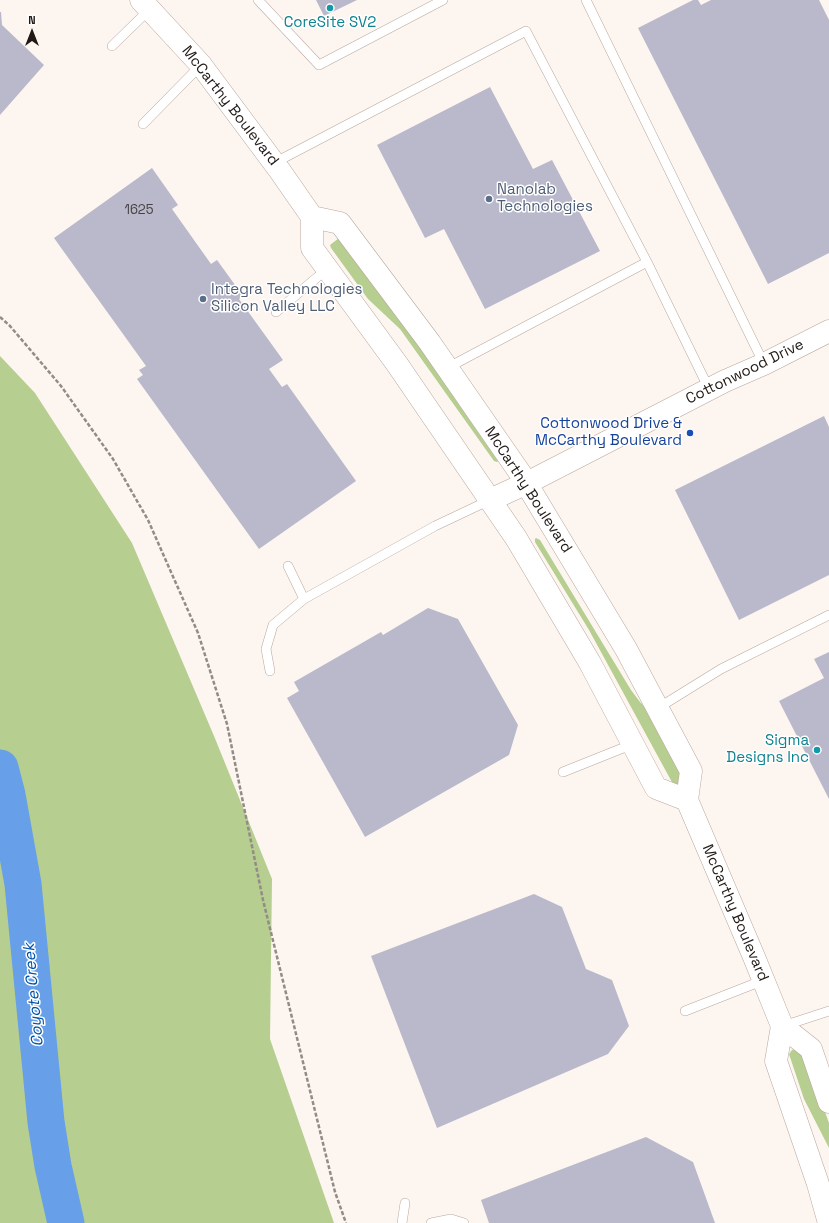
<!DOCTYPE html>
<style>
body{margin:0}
#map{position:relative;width:829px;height:1223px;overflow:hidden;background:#fdf5f0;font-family:"Space Grotesk",sans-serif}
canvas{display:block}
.north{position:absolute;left:12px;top:12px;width:40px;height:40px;-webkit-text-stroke:3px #fff;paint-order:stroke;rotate:0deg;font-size:11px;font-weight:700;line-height:16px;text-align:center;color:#201915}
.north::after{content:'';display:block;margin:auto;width:14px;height:18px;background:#201915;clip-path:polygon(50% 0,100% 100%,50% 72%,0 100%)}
</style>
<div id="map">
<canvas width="829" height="1223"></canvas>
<div class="north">N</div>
</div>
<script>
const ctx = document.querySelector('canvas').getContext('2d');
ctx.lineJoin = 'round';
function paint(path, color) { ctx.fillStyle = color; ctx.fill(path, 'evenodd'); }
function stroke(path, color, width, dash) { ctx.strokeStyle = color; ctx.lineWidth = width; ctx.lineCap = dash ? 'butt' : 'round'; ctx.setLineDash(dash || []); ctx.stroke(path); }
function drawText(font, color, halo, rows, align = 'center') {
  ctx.font = font + ' "Space Grotesk",sans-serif'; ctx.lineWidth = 3; ctx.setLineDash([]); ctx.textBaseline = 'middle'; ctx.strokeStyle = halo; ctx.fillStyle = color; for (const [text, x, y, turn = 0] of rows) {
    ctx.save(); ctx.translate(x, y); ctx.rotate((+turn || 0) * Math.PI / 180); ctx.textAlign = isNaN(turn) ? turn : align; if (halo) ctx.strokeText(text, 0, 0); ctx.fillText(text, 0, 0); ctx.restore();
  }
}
const green = new Path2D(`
 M339,238L394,310L498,461L497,462L494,461L400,329L368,299L331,248L330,245Z
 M0,356L35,393L132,543L214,736L272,879L270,1039L334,1223H0Z
 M536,538L540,540L631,690L640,702L650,712L684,781L677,785L673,784L589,630L535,542V539Z
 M799,1048L803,1051L829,1123V1148L804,1099L789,1054L792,1050Z`);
const river = new Path2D(`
 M0,768L7,795L23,884L46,1122L53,1166L66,1223`);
const building = new Path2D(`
 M316,0H357L324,16Z
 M693,0H698L701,5L711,0H819L829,20V253L768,284L638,28Z
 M0,12H1L2,25L44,65L0,115Z
 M490,87L533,169L552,160L600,251L485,309L444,229L425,238L377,145Z
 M152,168L178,205L172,209L211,264L217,260L243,296L239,299L283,360L269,369L282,387L287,384L356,481L259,549L137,379L143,375L139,370L146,366L54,238Z
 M824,416L829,427V575L739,620L675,490Z
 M428,608L458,619L518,725L509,755L365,837L287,698L299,691L294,682L381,632L383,635Z
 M829,652V799L779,701L824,678L814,659Z
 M534,894L562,907L586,969L612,980L629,1026L608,1054L437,1128L371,956Z
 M646,1137L693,1162L715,1223H489L481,1200Z`);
const path = new Path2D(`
 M0,317L10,326L61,386L113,459L148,520L198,633L227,724L263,900L335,1192L346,1223`);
const service = new Path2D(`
 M258,0L319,65L443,0
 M586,0L764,364
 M112,46L150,9
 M143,124L201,65
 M274,163L526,31L647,262L709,389
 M276,312L327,269
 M447,368L647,262
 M288,566L304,599
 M270,671L266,649L273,625L304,599L435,526L490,500
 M658,708L721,669L829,615
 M563,772L633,744
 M685,1011L764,980
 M783,1026L829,1011
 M402,1223L405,1203
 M431,1223L451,1219L464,1223`);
const tertiary = new Path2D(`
 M490,500L527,483L725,381L764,364L829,331`);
const secondary = new Path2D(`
 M141,0L201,65L280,171L312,217V248L397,364L516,538L590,663L656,788L687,800
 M312,217L340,223L430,343L520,473L626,649L691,771L687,800L754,957L782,1026L811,1049L829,1102
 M782,1026L776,1061L818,1184L829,1223`);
const markers = [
 [330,8,4,"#0f9aa8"],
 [489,199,4,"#5c6f8a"],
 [203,299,4,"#5c6f8a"],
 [690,433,4,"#1a4fb4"],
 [817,750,4,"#0f9aa8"]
];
const numberNames = [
 ["1625",139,210]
];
const cultureNames = [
 ["CoreSite SV2",330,23],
 ["Sigma",809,741,"right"],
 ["Designs Inc",809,758,"right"]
];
const streetNames = [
 ["McCarthy Boulevard",230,106,52],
 ["Cottonwood Drive",745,372,-26],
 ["McCarthy Boulevard",528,490,57],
 ["McCarthy Boulevard",735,913,67]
];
const serviceNames = [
 ["Nanolab",497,190],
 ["Technologies",497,207],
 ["Integra Technologies",211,290],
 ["Silicon Valley LLC",211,307]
];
const transitNames = [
 ["Cottonwood Drive &",682,424],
 ["McCarthy Boulevard",682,441]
];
const waterNames = [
 ["Coyote Creek",34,995,-95]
];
paint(green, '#b6ce8f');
stroke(river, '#679fe9', 37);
paint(building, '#bab8cb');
stroke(service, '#baa79d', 10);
stroke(tertiary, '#baa79d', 23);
stroke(secondary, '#baa79d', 23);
stroke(path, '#938b87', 2.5, [4, 2]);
stroke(service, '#fff', 9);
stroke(tertiary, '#fff', 22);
stroke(secondary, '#fff', 22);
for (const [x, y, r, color] of markers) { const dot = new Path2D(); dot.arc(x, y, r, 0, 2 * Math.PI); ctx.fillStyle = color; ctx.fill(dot); stroke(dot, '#fff', 1.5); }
drawText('13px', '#464142', null, numberNames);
drawText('15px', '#0d838f', '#fff', cultureNames);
drawText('15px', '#201915', '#fff', streetNames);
drawText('15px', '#4e5e75', '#fff', serviceNames, 'left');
drawText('15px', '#164399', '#fff', transitNames, 'right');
drawText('italic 16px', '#0052a8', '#fff', waterNames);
</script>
